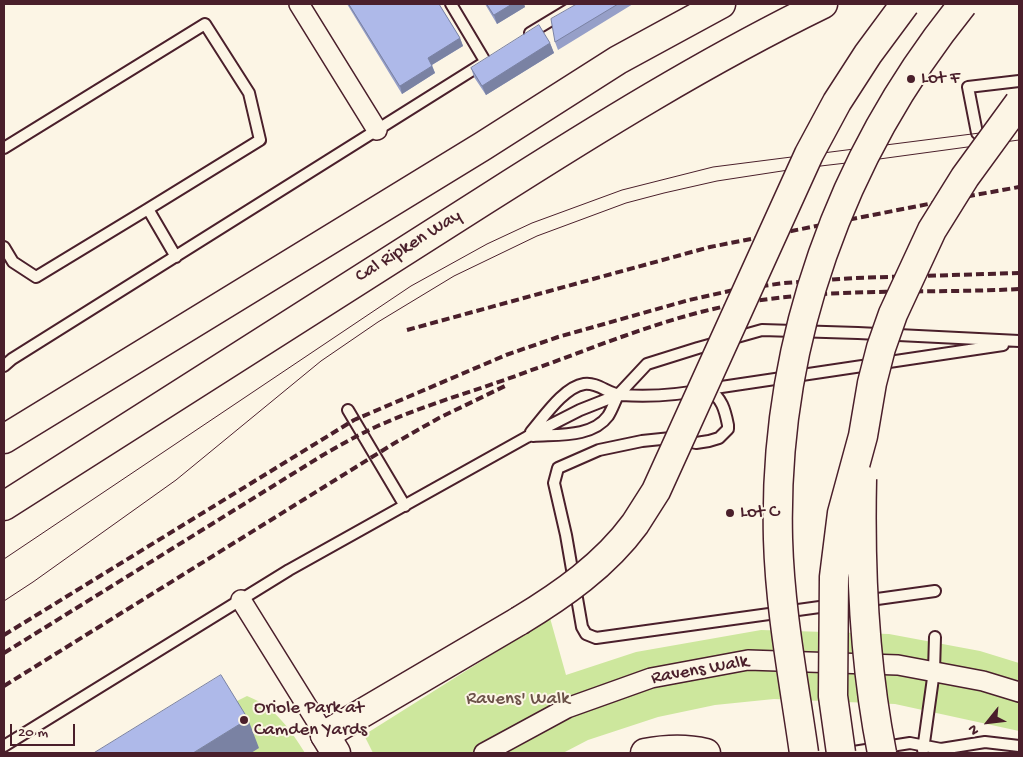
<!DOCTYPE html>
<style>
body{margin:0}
#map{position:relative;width:1023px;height:757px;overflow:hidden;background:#fcf5e5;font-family:"Gochi Hand",sans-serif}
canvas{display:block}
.frame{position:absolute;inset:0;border:5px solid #4a1f2b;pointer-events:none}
.north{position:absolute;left:963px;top:697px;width:50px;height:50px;-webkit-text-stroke:4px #fcf5e5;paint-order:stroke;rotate:241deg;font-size:14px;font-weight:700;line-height:20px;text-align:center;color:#4a1f2b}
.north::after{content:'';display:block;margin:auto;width:18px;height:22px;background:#4a1f2b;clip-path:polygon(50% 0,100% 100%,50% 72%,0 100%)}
.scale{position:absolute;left:10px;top:724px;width:65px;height:22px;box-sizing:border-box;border:2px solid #4a1f2b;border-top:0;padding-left:6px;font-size:15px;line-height:18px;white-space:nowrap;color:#4a1f2b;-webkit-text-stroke:4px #fcf5e5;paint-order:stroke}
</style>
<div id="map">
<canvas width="1023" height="757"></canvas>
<div class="frame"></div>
<div class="north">N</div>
<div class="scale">20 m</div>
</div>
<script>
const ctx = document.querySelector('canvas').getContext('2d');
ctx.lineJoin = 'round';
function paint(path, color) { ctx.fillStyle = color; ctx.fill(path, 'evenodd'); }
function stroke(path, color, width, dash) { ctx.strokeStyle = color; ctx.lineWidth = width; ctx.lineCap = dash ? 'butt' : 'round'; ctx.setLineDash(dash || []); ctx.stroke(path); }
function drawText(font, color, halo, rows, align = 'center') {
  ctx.font = font + ' "Gochi Hand",sans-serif'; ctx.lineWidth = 4; ctx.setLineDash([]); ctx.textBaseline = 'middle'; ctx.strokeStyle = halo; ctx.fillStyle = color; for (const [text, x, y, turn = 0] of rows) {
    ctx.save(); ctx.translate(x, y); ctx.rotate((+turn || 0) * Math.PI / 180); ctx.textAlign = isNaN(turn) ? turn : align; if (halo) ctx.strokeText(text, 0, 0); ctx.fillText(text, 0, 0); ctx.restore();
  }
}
const green = new Path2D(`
 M550,618L566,675L636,652L761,630L889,634L980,651L1019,663V731L895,704L774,699L715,705L658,717L588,740L563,753H373L364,735Z
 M247,696C275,707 290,729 305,753H152L231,704Z`);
const lane = new Path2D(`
 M451,4L485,61
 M530,33L578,4
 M977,133L968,87L1019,81
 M4,148L205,24L249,93L260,140L148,209
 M4,247L13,262L36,277L148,209L176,257
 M4,366L12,359L482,64
 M708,389C722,398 725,410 728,425V429L719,438L709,441L696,443L671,438L642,441L599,450L558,468L554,483L566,535L582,627L586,634L596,638L935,591
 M348,410L405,506
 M531,432C544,417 564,387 584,384C598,382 608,394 621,395C651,397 679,395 708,389L1003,345
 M533,436C556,434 592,438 608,416C612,410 615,401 618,395
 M4,746L289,570L527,437L580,410L618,395L647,364L698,348L762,330L858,333L1019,341
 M923,750L934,671L935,637
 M847,753L910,743L941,749L985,742L1019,746`);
const street = new Path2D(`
 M299,4L377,130
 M241,600L325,735
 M484,753L567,708L651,678L748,660L898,665L983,681L1019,692`);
const primary = new Path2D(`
 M325,735L336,753`);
const highway = new Path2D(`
 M4,439L483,146L618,60L721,4
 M4,506C165,405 324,301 485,200C595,130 706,61 823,4
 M325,735L519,621
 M645,753C666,749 685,748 706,753`);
const tram = new Path2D(`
 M4,559L411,286L487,244L532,223L622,190L713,167L1019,128
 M4,601L33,582L176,480L321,361L378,322L454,276L537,236L626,203L664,193L717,181L795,169L872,160L1019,140`);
const rail = new Path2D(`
 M407,330L710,247L964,197L1019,187
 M4,635L354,420L506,355L558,337L689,300L734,290L784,283L855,278L1019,273
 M4,653L323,455C344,443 365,431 387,422C433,402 482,389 529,371C596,347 666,317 737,304C828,287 927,294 1019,289
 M4,686L393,444L439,418L505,386`);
const highwayBridge = new Path2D(`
 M862,479C860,570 864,663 882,753
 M519,621C562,595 605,565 635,524C642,513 649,502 656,491L809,154L837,102L868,54L905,4
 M804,753C794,682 780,611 778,539C773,343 840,156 963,4
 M841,753L833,696L834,577L842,513L863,436L872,383L881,348L893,314L932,230L965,177L1019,103`);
const wall = new Path2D(`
 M347,4H439L460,38L463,46L432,65L435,73L402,94Z
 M485,4H524L525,7L497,24Z
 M577,4H633L558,50L555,42Z
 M550,43L554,53L486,95L474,77L471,68Z`);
const shadedWall = new Path2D(`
 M512,4H524L525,7L497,24L494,15Z
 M460,38L463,46L430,66L428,58Z
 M550,43L554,53L486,95L482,86Z
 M432,66L435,73L402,94L400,86Z
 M248,719L259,748L251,753H193Z`);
const building = new Path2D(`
 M349,4H439L460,38L428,58L432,66L400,86Z
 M487,4H512L494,15Z
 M577,4H618L555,42L551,19Z
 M539,25L550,43L482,86L471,68Z
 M221,675L248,719L193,753H94Z`);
const markers = [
 [911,79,5,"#4a1f2b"],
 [730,513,5,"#4a1f2b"],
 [244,720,5,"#4a1f2b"]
];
const poiNames = [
 ["Lot F",921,79],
 ["Lot C",740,513],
 ["Oriole Park at",254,709],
 ["Camden Yards",254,731]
];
const streetNames = [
 ["Cal Ripken Way",409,247,-32],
 ["Ravens Walk",700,671,-10]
];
const parkNames = [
 ["Ravens' Walk",518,700]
];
paint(green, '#cde79d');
stroke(lane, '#4a1f2b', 14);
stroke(street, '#4a1f2b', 22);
stroke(primary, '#4a1f2b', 31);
stroke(highway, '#4a1f2b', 31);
stroke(lane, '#fcf5e5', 10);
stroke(street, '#fcf5e5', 19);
stroke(primary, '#fcf5e5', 28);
stroke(highway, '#fcf5e5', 28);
stroke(tram, '#4a1f2b', 1);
stroke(rail, '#4a1f2b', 4, [8, 4]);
stroke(highwayBridge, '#4a1f2b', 31, []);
stroke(highwayBridge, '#fcf5e5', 28);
paint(wall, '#969fc8');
paint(shadedWall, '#7a82a3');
paint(building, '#aeb9e9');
stroke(building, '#7a82a3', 1);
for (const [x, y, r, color] of markers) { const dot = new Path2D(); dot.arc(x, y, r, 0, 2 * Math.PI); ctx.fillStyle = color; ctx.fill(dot); stroke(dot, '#fcf5e5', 2); }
drawText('19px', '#4a1f2b', '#fcf5e5', poiNames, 'left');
drawText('19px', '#4a1f2b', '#fcf5e5', streetNames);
drawText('19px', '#6b5148', '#fcf5e5', parkNames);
</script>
